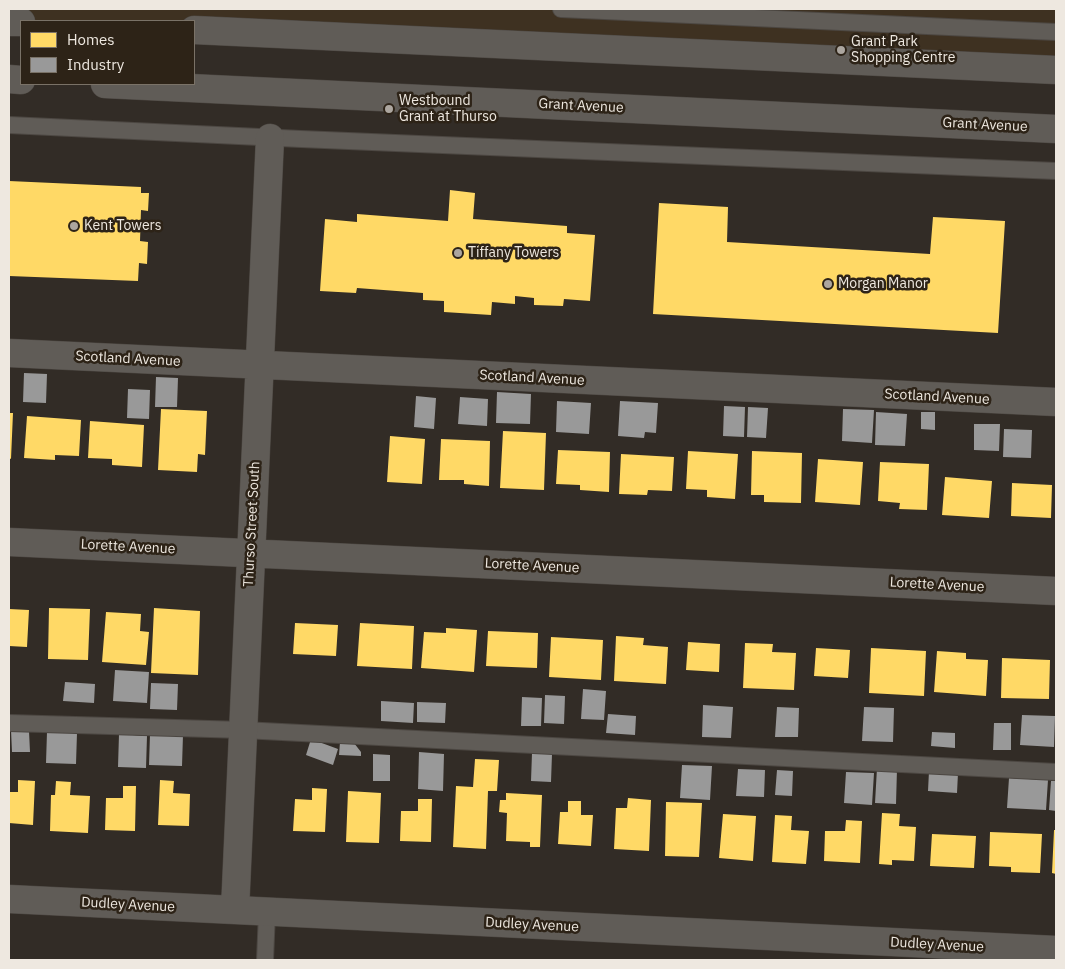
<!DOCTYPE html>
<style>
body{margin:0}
#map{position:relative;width:1065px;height:969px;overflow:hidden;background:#322c26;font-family:"IBM Plex Sans",sans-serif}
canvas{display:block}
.frame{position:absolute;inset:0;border:10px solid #eee8e0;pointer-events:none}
.legend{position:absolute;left:20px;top:20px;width:175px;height:65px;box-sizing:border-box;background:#2d2317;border:1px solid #7a7267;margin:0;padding:6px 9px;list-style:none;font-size:15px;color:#eee8e0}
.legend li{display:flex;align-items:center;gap:10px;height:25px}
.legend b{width:25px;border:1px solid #7a7267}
</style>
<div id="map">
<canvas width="1065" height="969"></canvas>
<div class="frame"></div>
<ul class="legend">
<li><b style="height:14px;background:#ffd966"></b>Homes</li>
<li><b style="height:14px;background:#999"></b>Industry</li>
</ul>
</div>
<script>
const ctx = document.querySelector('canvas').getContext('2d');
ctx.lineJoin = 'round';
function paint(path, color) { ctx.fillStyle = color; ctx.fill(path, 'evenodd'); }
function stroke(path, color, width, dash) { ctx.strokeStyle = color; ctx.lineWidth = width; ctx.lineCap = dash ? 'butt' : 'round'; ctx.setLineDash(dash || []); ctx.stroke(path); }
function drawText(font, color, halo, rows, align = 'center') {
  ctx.font = font + ' "IBM Plex Sans",sans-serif'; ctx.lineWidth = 5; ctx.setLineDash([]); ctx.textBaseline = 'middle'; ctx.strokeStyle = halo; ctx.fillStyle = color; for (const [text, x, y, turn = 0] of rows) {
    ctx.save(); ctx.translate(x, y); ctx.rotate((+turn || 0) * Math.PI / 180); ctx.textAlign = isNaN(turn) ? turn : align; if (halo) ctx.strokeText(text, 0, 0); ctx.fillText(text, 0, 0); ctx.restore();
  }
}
const built = new Path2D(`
 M9,9H1056V70L194,21H21Z`);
const homes = new Path2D(`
 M9,181L141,187V193H149L148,211L141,210L140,241L148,242L147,264L139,263L138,281L9,276Z
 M450,190L475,193L473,219L567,226V233L595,235L590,301L564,299L563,306L534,305V298L515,296V304L492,302L491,315L444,312V301L423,300V293L357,288L356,293L320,291L325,219L357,222V214L448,221Z
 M659,203L728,207L727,242L930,254L933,217L1005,221L998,333L653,314Z
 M161,409L207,411L205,455L198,454L197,472L158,470Z
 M9,413H13L11,459L9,458Z
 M27,416L81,420L79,456L55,455V460L24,458Z
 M90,421L144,425L142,467L112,465V459L88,458Z
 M503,431L546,433L544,490L500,488Z
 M390,436L425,439L422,484L387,482Z
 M441,439L490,441L489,486L464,484V480H439Z
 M558,450L610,452L609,492L580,490V485L556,484Z
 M688,451L738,454L735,499L707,497V490L686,489Z
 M752,451L802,453L801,503L764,502V495H751Z
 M621,454L674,457L672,491L648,490L647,495L619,494Z
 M818,459L863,462L860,505L815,502Z
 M880,462L929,464L927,510L899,509L900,503L878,501Z
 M945,477L992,481L989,518L942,515Z
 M1012,483L1052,485L1051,518L1011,516Z
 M49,608L90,609L88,660L48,659Z
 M154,608L200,611L198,675L151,673Z
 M9,609L29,610L27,647L9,646Z
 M106,612L141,614L140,631L149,632L146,665L102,662Z
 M295,623L338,625L336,656L293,654Z
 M360,623L414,626L412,669L357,666Z
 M446,628L477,630L474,672L421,668L424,632L446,633Z
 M488,631L538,633L537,668L486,666Z
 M616,636L644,638L643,645L668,647L666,684L614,681Z
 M551,637L603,640L601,680L549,677Z
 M688,642L720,644L719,672L686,670Z
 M745,643L773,644L772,652L796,653L794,690L743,688Z
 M816,648L850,650L848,678L814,676Z
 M871,648L926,651L924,696L869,693Z
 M937,651L966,653V659L988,660L986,696L934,692Z
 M1002,658L1050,660L1049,699L1001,698Z
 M475,759L499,760L497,791H488L486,849L453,847L456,786L473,787Z
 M18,780L35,781L33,825L9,823V792H18Z
 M160,780L174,781L173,793L190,794L189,826L158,825Z
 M56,781L71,782L70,795L90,796L88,833L50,831L51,795H55Z
 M123,786H136L135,831L105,830L106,798H123Z
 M312,788L327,789L325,832L293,831L295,799L312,800Z
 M348,791L381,793L379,843L346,842Z
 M506,793L542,795L540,847H530V842L506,841L507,813L499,812L500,800H506Z
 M628,798L651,800L649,851L614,849L616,808H627Z
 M418,799H432L431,842L400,841L401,811H418Z
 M568,801H581V815H593L591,846L558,844L560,812H568Z
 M666,802L702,803L699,857L665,856Z
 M882,813L900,814L899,826L916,827L914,861L892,860V865L879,864Z
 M723,814L756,816L753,861L719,858Z
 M775,815L792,816L791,830L809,831L806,864L772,862Z
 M846,820L862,821L860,863L824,861L825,831H845Z
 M1054,830H1056V874L1052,873Z
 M990,832L1042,834L1040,873L1011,872V867L989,866Z
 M932,834L976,836L974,868L930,866Z`);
const industry = new Path2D(`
 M24,373L47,374L46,403L23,402Z
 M156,377L178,378L177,407H155Z
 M128,389L150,390L149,419L127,418Z
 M497,392L531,394L530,424L496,423Z
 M416,396L436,398L434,429L414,427Z
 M460,397L488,399L487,426L458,424Z
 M557,401L591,403L589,434L556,432Z
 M620,401L658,403L656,433L645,432L644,438L618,436Z
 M724,406L745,407L744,437L723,436Z
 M748,407L768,408L766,438L747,437Z
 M843,409L874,410L872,443L842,441Z
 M876,412L907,414L905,446L875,445Z
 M921,412H935V430L921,429Z
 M974,424H1000L999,451L974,450Z
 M1004,429L1032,430L1031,458L1003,457Z
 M115,670L149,672L147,703L113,701Z
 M65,682L95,684L94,703L63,701Z
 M151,683L178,684L177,710L150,709Z
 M583,689L606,691L604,720L581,719Z
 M545,695L565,696L564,724L544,723Z
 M522,697L542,698L541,726H521Z
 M381,701L414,703L413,723L381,721Z
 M417,702L446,703L445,723L417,722Z
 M703,705L733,707L731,738L702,737Z
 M777,707L799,708L798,737H775Z
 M864,707L894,708L893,742L862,741Z
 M608,714L636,716L635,735L606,733Z
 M1022,715L1055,716L1054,747L1020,745Z
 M994,723H1011V750H993Z
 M11,730L29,731L30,752H12Z
 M47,732L77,733L76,764L46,763Z
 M932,732L955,733V748L931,746Z
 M119,734L147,736L146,768L118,767Z
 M150,734L183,735L182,766L149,765Z
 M311,739L338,749L333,765L306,755Z
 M340,742L354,743L361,752V756L339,755Z
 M419,752L444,754L443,791L418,789Z
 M532,753L552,754L551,782L531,781Z
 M373,754L390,755V781H373Z
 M682,765L712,766L710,800L680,798Z
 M877,768L897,769L896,804L875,803Z
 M738,769L765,770L764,797L736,796Z
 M777,770L793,771L792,796L775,795Z
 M929,771L958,773L957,793L928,791Z
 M846,772L874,773L872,805L844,803Z
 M1009,778L1048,780L1046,810L1007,808Z
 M1051,781H1056V811L1049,810Z`);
const lane = new Path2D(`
 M561,9L1056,32
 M9,125L301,139L1056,171
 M9,723L243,730L1056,772
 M265,960L267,912`);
const street = new Path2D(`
 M9,353L1056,402
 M9,542L1056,591
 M9,899L1056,950
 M235,910L270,138`);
const secondary = new Path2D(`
 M9,22H21
 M194,30L1056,70
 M9,79L21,80
 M105,84L1056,129`);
const markers = [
 [841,50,5,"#aca69f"],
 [389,109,5,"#aca69f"],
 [74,226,5,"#aca69f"],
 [458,253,5,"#aca69f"],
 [828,284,5,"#aca69f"]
];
const poiNames = [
 ["Grant Park",851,42],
 ["Shopping Centre",851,58],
 ["Westbound",399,101],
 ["Grant at Thurso",399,117],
 ["Kent Towers",84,226],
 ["Tiffany Towers",468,253],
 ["Morgan Manor",838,284]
];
const streetNames = [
 ["Grant Avenue",581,106,3],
 ["Grant Avenue",985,125,3],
 ["Scotland Avenue",128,359,3],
 ["Scotland Avenue",532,378,3],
 ["Scotland Avenue",937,397,3],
 ["Thurso Street South",252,524,-87],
 ["Lorette Avenue",128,547,3],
 ["Lorette Avenue",532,566,3],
 ["Lorette Avenue",937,585,3],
 ["Dudley Avenue",128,905,3],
 ["Dudley Avenue",532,925,3],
 ["Dudley Avenue",937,945,3]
];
paint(built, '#3e3121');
paint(homes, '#ffd966');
paint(industry, '#999');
stroke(lane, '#4c4742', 18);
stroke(street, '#4c4742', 29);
stroke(secondary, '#4c4742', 29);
stroke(lane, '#605c57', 16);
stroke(street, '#605c57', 28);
stroke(secondary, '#605c57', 28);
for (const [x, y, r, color] of markers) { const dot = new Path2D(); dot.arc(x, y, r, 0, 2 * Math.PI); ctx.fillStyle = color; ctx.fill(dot); stroke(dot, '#2d2317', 2); }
drawText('14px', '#eee8e0', '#2d2317', poiNames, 'left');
drawText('14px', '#eee8e0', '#2d2317', streetNames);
</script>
